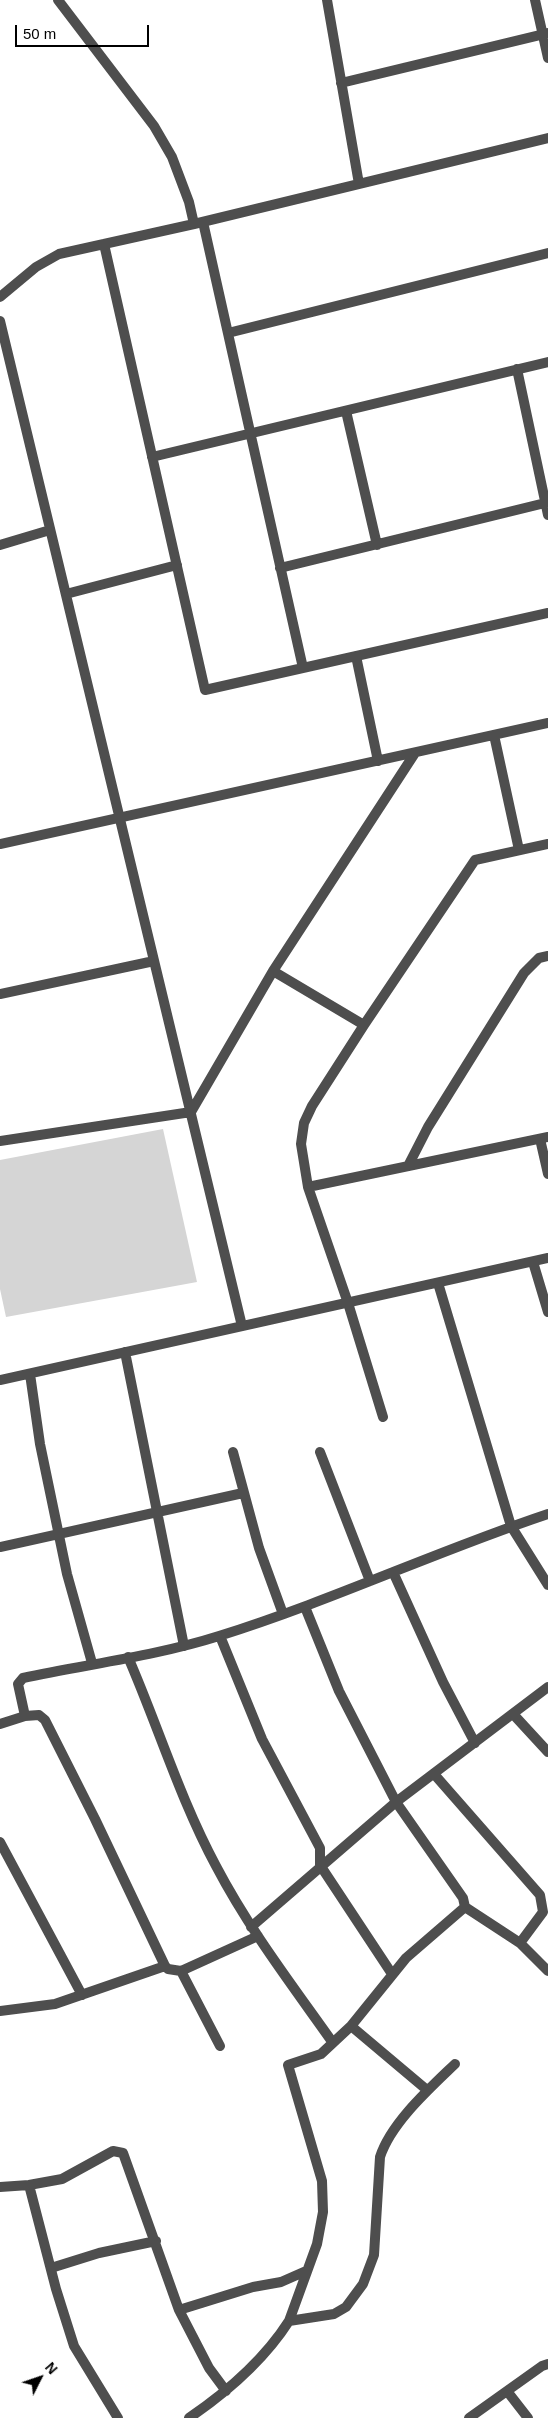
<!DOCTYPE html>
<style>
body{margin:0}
#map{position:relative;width:548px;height:2418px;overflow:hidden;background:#fff;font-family:Helvetica,sans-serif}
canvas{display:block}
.north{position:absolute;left:15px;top:2353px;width:50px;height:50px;-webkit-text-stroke:4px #fff;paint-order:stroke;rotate:49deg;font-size:14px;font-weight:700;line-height:20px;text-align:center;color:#000}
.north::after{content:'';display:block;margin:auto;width:18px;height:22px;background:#000;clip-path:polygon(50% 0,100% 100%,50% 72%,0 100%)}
.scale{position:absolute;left:15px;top:25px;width:134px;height:22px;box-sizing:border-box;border:2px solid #000;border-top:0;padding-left:6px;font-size:15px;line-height:18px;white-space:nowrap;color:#000;-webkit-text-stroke:4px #fff;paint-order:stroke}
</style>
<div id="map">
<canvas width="548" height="2418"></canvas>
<div class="north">N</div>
<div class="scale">50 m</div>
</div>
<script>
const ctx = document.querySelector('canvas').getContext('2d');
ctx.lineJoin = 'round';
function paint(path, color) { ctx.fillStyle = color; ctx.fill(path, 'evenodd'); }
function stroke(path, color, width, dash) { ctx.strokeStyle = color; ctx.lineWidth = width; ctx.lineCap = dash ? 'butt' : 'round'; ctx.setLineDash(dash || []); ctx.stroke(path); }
const green = new Path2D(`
 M163,1129L197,1282L6,1317L0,1289V1160Z`);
const street = new Path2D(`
 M58,0L154,126L172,157L189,202L194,224
 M327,0L359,184
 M535,0L548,58
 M341,83L548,33
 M203,222L303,668
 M104,244L205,690L548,613
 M0,297L36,267L59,254L194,224L548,138
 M0,321L242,1326
 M228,333L548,253
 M517,369L548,515
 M346,411L377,545
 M152,457L548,362
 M0,545L50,530
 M280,568L545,503
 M66,594L177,565
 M356,656L378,761
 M494,735L519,850
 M0,844L548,723
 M273,971L364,1025
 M0,994L154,961
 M540,1139L548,1174
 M0,1141L191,1112L273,971L415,753
 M408,1166L428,1127L524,973L539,958L548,956
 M308,1187L548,1137
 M533,1262L548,1312
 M438,1283L511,1526L548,1585
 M125,1352L184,1646
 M30,1374L40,1444L67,1574L92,1663
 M0,1380L548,1258
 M383,1417L348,1303L308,1187L301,1144L304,1123L312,1106L364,1025L475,860L548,844
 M233,1452L259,1548L283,1614
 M320,1452L370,1581
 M0,1547L243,1493
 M393,1572L443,1682L475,1743
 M305,1607L339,1691L396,1802L463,1898L465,1907L520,1943L548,1971
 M220,1636L262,1739L320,1848V1865L392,1974
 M128,1657C158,1726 180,1799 216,1866C249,1929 292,1985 333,2043
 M513,1714L548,1752
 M25,1716L18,1684L23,1678C88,1664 156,1656 219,1636C331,1601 437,1551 548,1514
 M0,1724L25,1716L39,1715L45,1720L95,1819L165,1966L168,1969L181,1971L258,1936
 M434,1774L540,1895L543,1912L520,1943
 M0,1842L82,1995
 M251,1927L396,1802L548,1687
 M181,1971L220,2046
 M0,2011L55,2004L165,1966
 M351,2026L427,2090
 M29,2185L56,2289L74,2346L118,2418
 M0,2187L29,2185L62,2179L113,2151L123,2153L179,2310L209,2368L226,2391
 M51,2268L99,2253L156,2241
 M179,2310L253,2287L281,2282L306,2271
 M289,2321L334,2314L346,2307L363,2284L374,2255L380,2157C391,2123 429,2089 455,2064
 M507,2391L528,2418
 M189,2418C227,2392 264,2360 289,2321L317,2244L323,2212L322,2181L288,2065L321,2054L351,2026L406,1958L465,1907
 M469,2418L542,2366L548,2364`);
paint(green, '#d5d5d5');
stroke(street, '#4e4e4e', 10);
</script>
